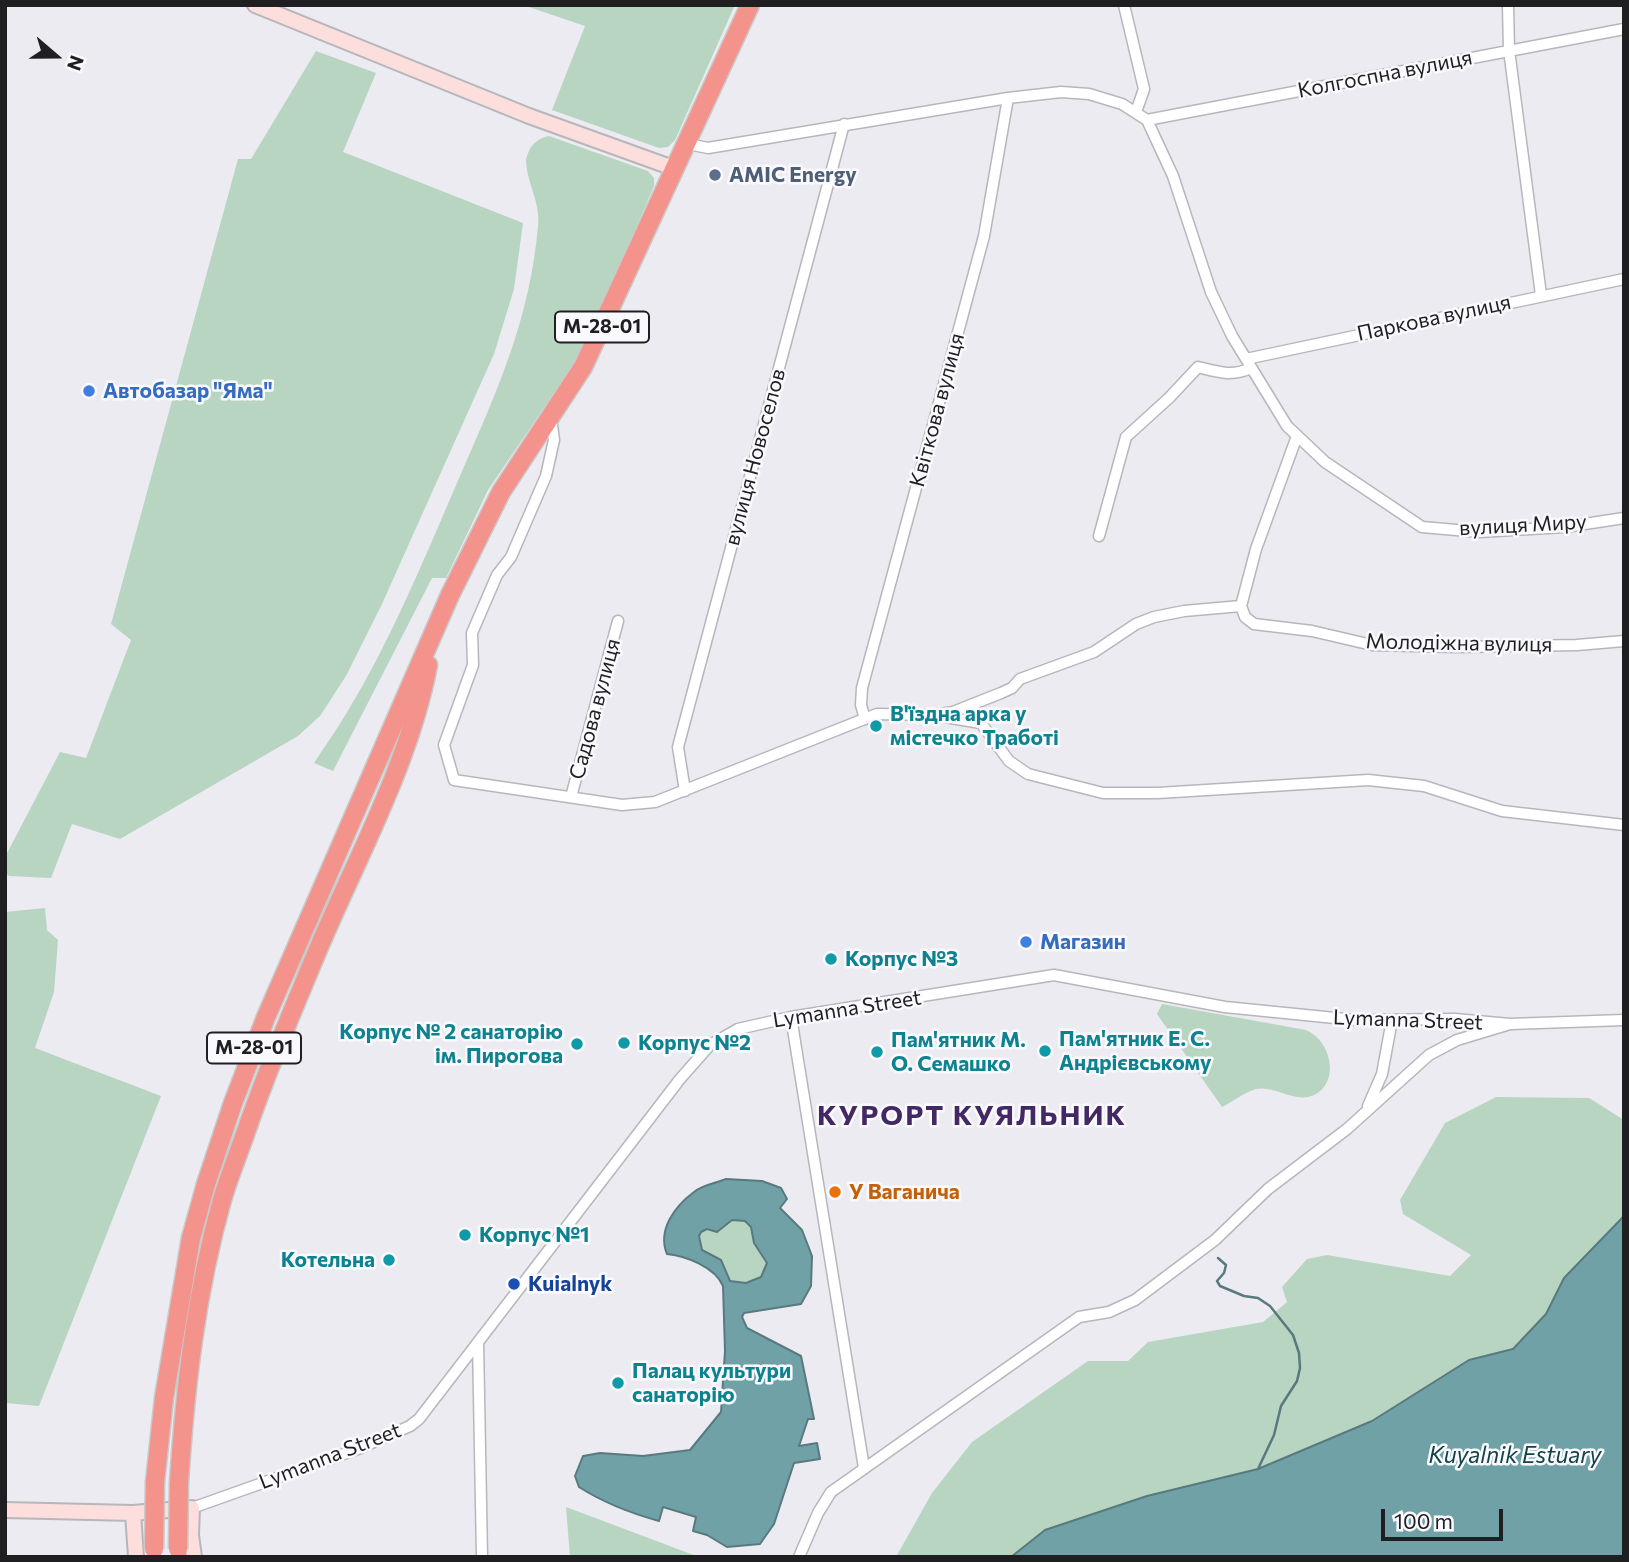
<!DOCTYPE html>
<meta charset="utf-8">
<style>
body{margin:0}
#map{position:relative;width:1629px;height:1562px;overflow:hidden;background:#ecebf1;font-family:Commissioner,sans-serif}
canvas{display:block}
.frame{position:absolute;inset:0;border:7px solid #1f1e20;pointer-events:none}
.north{position:absolute;left:21px;top:21px;width:70px;height:70px;-webkit-text-stroke:5px #faf9fe;paint-order:stroke;rotate:110deg;font-size:19px;font-weight:700;line-height:28px;text-align:center;color:#1f1e20}
.north::after{content:'';display:block;margin:auto;width:24px;height:32px;background:#1f1e20;clip-path:polygon(50% 0,100% 100%,50% 72%,0 100%)}
.scale{position:absolute;left:1381px;top:1509px;width:122px;height:32px;box-sizing:border-box;border:4px solid #1f1e20;border-top:0;padding-left:9px;font-size:21px;line-height:24px;white-space:nowrap;color:#1f1e20;-webkit-text-stroke:5px #faf9fe;paint-order:stroke}
</style>
<div id="map">
<canvas width="1629" height="1562"></canvas>
<div class="frame"></div>
<div class="north">N</div>
<div class="scale">100 m</div>
</div>
<script>
const ctx = document.querySelector('canvas').getContext('2d');
ctx.lineJoin = 'round';
function paint(path, color) { ctx.fillStyle = color; ctx.fill(path, 'evenodd'); }
function stroke(path, color, width, dash) { ctx.strokeStyle = color; ctx.lineWidth = width; ctx.lineCap = dash ? 'butt' : 'round'; ctx.setLineDash(dash || []); ctx.stroke(path); }
function drawText(font, color, halo, rows, align = 'center') {
  ctx.font = font + ' Commissioner,sans-serif'; ctx.lineWidth = 5; ctx.setLineDash([]); ctx.textBaseline = 'middle'; ctx.strokeStyle = halo; ctx.fillStyle = color; for (const [text, x, y, turn = 0] of rows) {
    ctx.save(); ctx.translate(x, y); ctx.rotate((+turn || 0) * Math.PI / 180); ctx.textAlign = isNaN(turn) ? turn : align; if (halo) ctx.strokeText(text, 0, 0); ctx.fillText(text, 0, 0); ctx.restore();
  }
}
const green = new Path2D(`
 M523,5H735L675,140L668,147L659,148L552,110L585,26Z
 M316,51L376,73L343,152L523,223L514,289L494,354L382,604L346,676L320,716L298,736L120,839L72,824L51,878L9,876L5,872V857L60,752L86,758L131,640L111,624L238,159H251Z
 M549,136L648,171L654,178V186L583,350L488,490L446,578H432L333,771L314,763C324,747 336,731 346,714C392,639 428,550 463,469C499,387 530,317 538,226C541,202 526,182 526,159C530,146 535,139 549,136Z
 M45,908L47,930L58,940L54,992L35,1048L161,1096L39,1406L5,1403V912Z
 M1162,1004L1306,1030C1332,1041 1340,1083 1314,1095C1294,1104 1276,1085 1256,1089C1245,1092 1232,1102 1222,1107L1157,1014Z
 M1496,1097L1589,1098L1624,1120V1216L1564,1277L1546,1314L1513,1349L1469,1361L1372,1421L1258,1469L1147,1496L1045,1530L1010,1557H896L932,1493L972,1442L1088,1361H1128L1148,1342L1263,1322L1287,1302L1282,1287L1307,1259L1327,1255L1450,1276L1471,1255L1403,1214L1400,1200L1445,1123Z
 M732,1220L745,1221L751,1227L754,1243L767,1263L761,1277L746,1284L730,1281C725,1266 718,1255 702,1250L699,1236L701,1232L707,1229H721L726,1222Z
 M566,1507L699,1557H570Z`);
const water = new Path2D(`
 M726,1179L762,1181L781,1188L787,1199L780,1208L802,1230L812,1256L811,1286L801,1304L744,1313L742,1317L747,1328L801,1356L814,1419H808L799,1446L817,1443L820,1459L794,1463L774,1524L760,1544L727,1547L707,1535L693,1531L696,1517L663,1507L659,1521C630,1513 604,1503 579,1487L575,1476L583,1456L600,1453L643,1456L690,1450L721,1412L725,1351L723,1286C715,1267 686,1256 667,1254C657,1230 675,1206 694,1192C702,1185 716,1183 726,1179ZM732,1220L745,1221L751,1227L754,1243L767,1263L761,1277L746,1283L730,1281L721,1260L702,1250L699,1236L701,1232L707,1229L717,1232Z
 M1624,1216V1557H1011L1045,1530L1147,1496L1258,1469L1372,1421L1469,1360L1513,1349L1546,1314L1564,1278Z`);
const stream = new Path2D(`
 M1218,1258L1226,1265L1224,1273L1217,1281L1220,1286L1244,1296L1258,1298L1270,1306L1293,1335L1299,1353L1300,1368L1297,1381L1281,1406L1274,1435L1258,1469`);
const street = new Path2D(`
 M1124,5L1144,89L1136,112
 M1508,5L1509,50L1541,295
 M1147,120L1624,29
 M688,144L708,148L1008,98L1061,92L1089,94L1122,104L1147,120L1173,176L1211,292L1232,336L1287,426L1325,462L1422,527L1479,532L1565,527L1624,518
 M1246,359L1624,279
 M551,418L554,440L546,476L511,557L497,575L472,633L473,665L444,745L454,780L622,805L655,802L877,714L936,715L953,712L1001,693L1012,688L1020,679L1094,652L1136,624L1154,617L1184,611L1241,606
 M1297,436L1256,549L1241,606L1245,617L1254,624L1312,631L1372,645L1456,647L1577,645L1624,641
 M1099,536L1126,437L1169,398L1198,367C1218,372 1232,377 1251,368
 M939,716L981,723L1009,761L1028,774L1103,793H1158L1368,780L1424,786L1502,811L1624,825
 M865,719L861,705L862,688L984,236L1008,98
 M685,791L678,747L844,124
 M571,797L618,621
 M791,1017L864,1468
 M1368,1106L1382,1074L1392,1020
 M478,1342L482,1557
 M192,1508L358,1449L410,1426L419,1419L680,1079L710,1045L738,1029L791,1017L1054,975L1225,1007L1355,1020L1455,1019L1510,1024
 M799,1557L818,1513L831,1492L1079,1317L1109,1312L1135,1300L1215,1240L1268,1189L1347,1129L1429,1055L1457,1040L1510,1024L1624,1020`);
const secondary = new Path2D(`
 M255,5L529,116L676,169
 M5,1510L133,1513L192,1508L191,1535L194,1557
 M133,1513L136,1557`);
const highway = new Path2D(`
 M155,1482L164,1398L191,1238L206,1184L233,1103L266,1017L450,595L501,492L583,367L750,5
 M179,1483C185,1387 196,1292 222,1200C228,1179 236,1160 243,1140C265,1076 291,1014 317,952C356,859 409,765 428,665`);
const highwayBridge = new Path2D(`
 M154,1549L155,1482
 M178,1549L179,1483`);
const markers = [
 [715,175,7,"#5c6f8a"],
 [89,391,7,"#3f7fe0"],
 [876,726,7,"#0f9aa8"],
 [1026,942,7,"#3f7fe0"],
 [831,959,7,"#0f9aa8"],
 [624,1043,7,"#0f9aa8"],
 [577,1044,7,"#0f9aa8"],
 [1045,1051,7,"#0f9aa8"],
 [877,1052,7,"#0f9aa8"],
 [835,1192,7,"#e8710a"],
 [465,1235,7,"#0f9aa8"],
 [389,1260,7,"#0f9aa8"],
 [514,1284,7,"#1a4fb4"],
 [618,1383,7,"#0f9aa8"]
];
const shields = [
 [602,327,94],
 [254,1048,94]
];
const shieldNames = [
 ["М-28-01",602,327],
 ["М-28-01",254,1048]
];
const streetNames = [
 ["Колгоспна вулиця",1385,74,-11],
 ["Паркова вулиця",1434,318,-12],
 ["Квіткова вулиця",937,410,-75],
 ["вулиця Новоселов",755,457,-75],
 ["вулиця Миру",1523,525,-3],
 ["Молодіжна вулиця",1459,643,1],
 ["Садова вулиця",595,709,-75],
 ["Lymanna Street",847,1009,-9],
 ["Lymanna Street",1408,1020,2],
 ["Lymanna Street",330,1456,-21]
];
const serviceNames = [
 ["AMIC Energy",729,175]
];
const shopNames = [
 ["Автобазар \"Яма\"",103,391],
 ["Магазин",1040,942]
];
const cultureNames = [
 ["В'їздна арка у",890,714],
 ["містечко Тработі",890,738],
 ["Корпус №3",845,959],
 ["Корпус № 2 санаторію",563,1032,"right"],
 ["ім. Пирогова",563,1056,"right"],
 ["Пам'ятник Е. С.",1059,1039],
 ["Андрієвському",1059,1063],
 ["Пам'ятник М.",891,1040],
 ["О. Семашко",891,1064],
 ["Корпус №2",638,1043],
 ["Корпус №1",479,1235],
 ["Котельна",375,1260,"right"],
 ["Палац культури",632,1371],
 ["санаторію",632,1395]
];
const foodNames = [
 ["У Ваганича",849,1192]
];
const transitNames = [
 ["Kuialnyk",528,1284]
];
const waterNames = [
 ["Kuyalnik Estuary",1515,1455]
];
const districtNames = [
 ["КУРОРТ КУЯЛЬНИК",972,1116]
];
paint(green, '#b8d5c1');
paint(water, '#70a1a7');
stroke(water, '#587a7e', 2);
stroke(stream, '#587a7e', 2.5);
stroke(street, '#b7b6bb', 13);
stroke(secondary, '#b7b6bb', 18);
stroke(highway, '#c9c9c9', 21);
stroke(street, '#fff', 10);
stroke(secondary, '#fcdedc', 14);
stroke(highway, '#f4928c', 18);
stroke(highwayBridge, '#c9c9c9', 21, []);
stroke(highwayBridge, '#f4928c', 18);
for (const [x, y, r, color] of markers) { const dot = new Path2D(); dot.arc(x, y, r, 0, 2 * Math.PI); ctx.fillStyle = color; ctx.fill(dot); stroke(dot, '#faf9fe', 2.5); }
for (const [x, y, w] of shields) { const box = new Path2D(); box.roundRect(x - w / 2, y - 15.5, w, 31, 5); ctx.fillStyle = '#faf9fe'; ctx.fill(box); stroke(box, '#1f1e20', 2); }
drawText('bold 19px', '#1f1e20', null, shieldNames);
drawText('21px', '#1f1e20', '#faf9fe', streetNames);
drawText('bold 21px', '#4e5e75', '#faf9fe', serviceNames, 'left');
drawText('bold 21px', '#366cbe', '#faf9fe', shopNames, 'left');
drawText('bold 21px', '#0d838f', '#faf9fe', cultureNames, 'left');
drawText('bold 21px', '#c56008', '#faf9fe', foodNames, 'left');
drawText('bold 21px', '#164399', '#faf9fe', transitNames, 'left');
drawText('italic 23px', '#144347', '#faf9fe', waterNames);
ctx.letterSpacing = '2px';
drawText('bold 28px', '#432963', '#faf9fe', districtNames);
ctx.letterSpacing = '0px';
</script>
